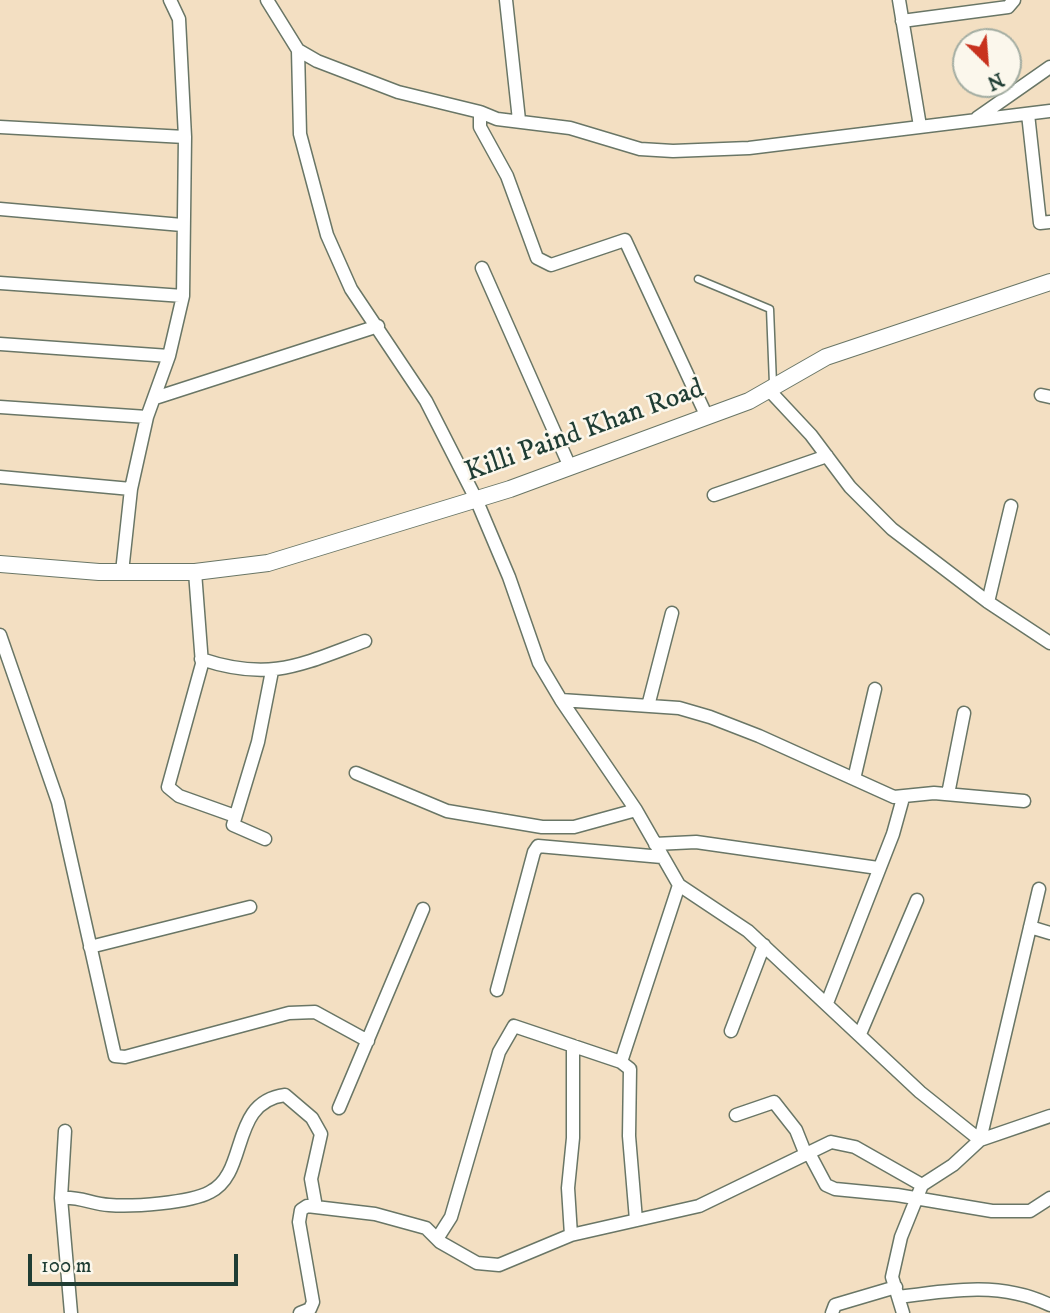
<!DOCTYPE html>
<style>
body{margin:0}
#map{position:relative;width:1050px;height:1313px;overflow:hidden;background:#f3dfc2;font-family:"IM FELL DW Pica",serif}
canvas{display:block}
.north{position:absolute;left:952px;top:28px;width:70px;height:70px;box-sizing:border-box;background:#fbf7ec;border:2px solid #a3ada2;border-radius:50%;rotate:155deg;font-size:19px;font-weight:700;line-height:28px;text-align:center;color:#1f3d34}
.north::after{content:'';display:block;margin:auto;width:24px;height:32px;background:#c8321e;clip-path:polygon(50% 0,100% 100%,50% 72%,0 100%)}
.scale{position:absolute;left:28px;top:1254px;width:210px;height:32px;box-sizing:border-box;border:4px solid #1f3d34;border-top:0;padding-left:9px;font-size:21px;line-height:24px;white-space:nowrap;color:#1f3d34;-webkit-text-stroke:5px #fbf7ec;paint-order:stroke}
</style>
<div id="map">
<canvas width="1050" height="1313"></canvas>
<div class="north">N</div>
<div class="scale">100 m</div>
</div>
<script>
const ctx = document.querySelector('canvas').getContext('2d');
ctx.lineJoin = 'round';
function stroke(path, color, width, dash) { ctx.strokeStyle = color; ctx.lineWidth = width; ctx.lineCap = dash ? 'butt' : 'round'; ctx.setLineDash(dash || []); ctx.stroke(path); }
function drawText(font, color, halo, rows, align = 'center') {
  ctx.font = font + ' "IM FELL DW Pica",serif'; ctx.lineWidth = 5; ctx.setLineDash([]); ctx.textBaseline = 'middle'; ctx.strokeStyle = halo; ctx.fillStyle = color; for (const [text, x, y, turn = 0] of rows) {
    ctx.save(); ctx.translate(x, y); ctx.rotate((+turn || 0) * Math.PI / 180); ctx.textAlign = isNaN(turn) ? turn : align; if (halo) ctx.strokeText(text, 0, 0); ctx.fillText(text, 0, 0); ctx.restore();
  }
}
const service = new Path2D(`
 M698,279L770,309L773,384`);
const minor = new Path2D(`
 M267,0L298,50L317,61L398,92L480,112L497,119L570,128L640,149L673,151L749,148L1050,111
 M506,0L519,120
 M899,0L920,126
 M902,21L1008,7L1014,0
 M298,50L300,134L327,235L351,289L426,401L476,499L509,577L539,663L561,700L636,810L679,885L748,931L920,1092L980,1140L1039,889
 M480,112V127L507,176L537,258L551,265L625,240L707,417
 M1028,114L1040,223L1050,222
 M977,118L1050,67
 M0,127L185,137
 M0,209L182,225
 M482,268L570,467
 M0,283L183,296
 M0,344L169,356
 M768,389L811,435L850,487L892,529L988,602L1050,643
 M1041,395L1050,397
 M155,398L378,326
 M0,407L147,417
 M0,477L131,489
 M714,495L827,456
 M122,572L131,489L147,417L169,356L183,296L185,137L179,19L170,0
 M195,572L202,664L168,787L179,796L235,816
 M988,602L1011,506
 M0,635L58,802L115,1056L125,1057L289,1013L315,1012L368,1041
 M201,659C270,682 300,665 365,641
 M561,700L679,708L710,717L759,736L894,797L934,793L1024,801
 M648,706L672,613
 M356,773L447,811L542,827H574L636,810
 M854,779L875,689
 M948,794L964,713
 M265,839L233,825L258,742L272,671
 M655,844L696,842L878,868
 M1030,927L1050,933
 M90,947L250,907
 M497,990L534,852L538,846L662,857
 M827,1003L893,834L903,798
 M731,1031L764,945
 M860,1034L917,900
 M621,1062L679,885
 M339,1108L423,909
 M736,1115L774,1102L796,1130L806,1155
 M65,1131L61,1198L71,1313
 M809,1153L826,1185L835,1189L897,1195L992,1211H1030L1050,1198
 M61,1198C78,1196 92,1204 109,1205C132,1207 190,1203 210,1192C249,1173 229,1102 285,1095L312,1118L321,1134L311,1179L316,1207
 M571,1235L568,1188L573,1138V1046
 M437,1239L451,1217L499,1052L514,1026L621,1062L630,1069L629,1136L636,1220
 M899,1297C949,1290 1002,1281 1050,1305
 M300,1313L310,1309L313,1302L299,1222L301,1210L307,1206L375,1214L426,1228L440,1242L477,1263L499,1265L571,1235L699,1206L831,1142L855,1147L922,1185
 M832,1313L835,1305L896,1287
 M903,1313L892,1277L901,1237L922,1185L953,1165L980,1140L1050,1116`);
const tertiary = new Path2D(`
 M0,564L99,572H195L268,563L510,489L749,401L826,357L1050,282`);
const streetNames = [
 ["Killi Paind Khan Road",585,432,-20]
];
stroke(service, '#697666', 9);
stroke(minor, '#697666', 15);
stroke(tertiary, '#697666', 18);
stroke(service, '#fff', 6);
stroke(minor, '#fff', 12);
stroke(tertiary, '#fff', 16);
drawText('28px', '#1f3d34', '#fbf7ec', streetNames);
</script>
